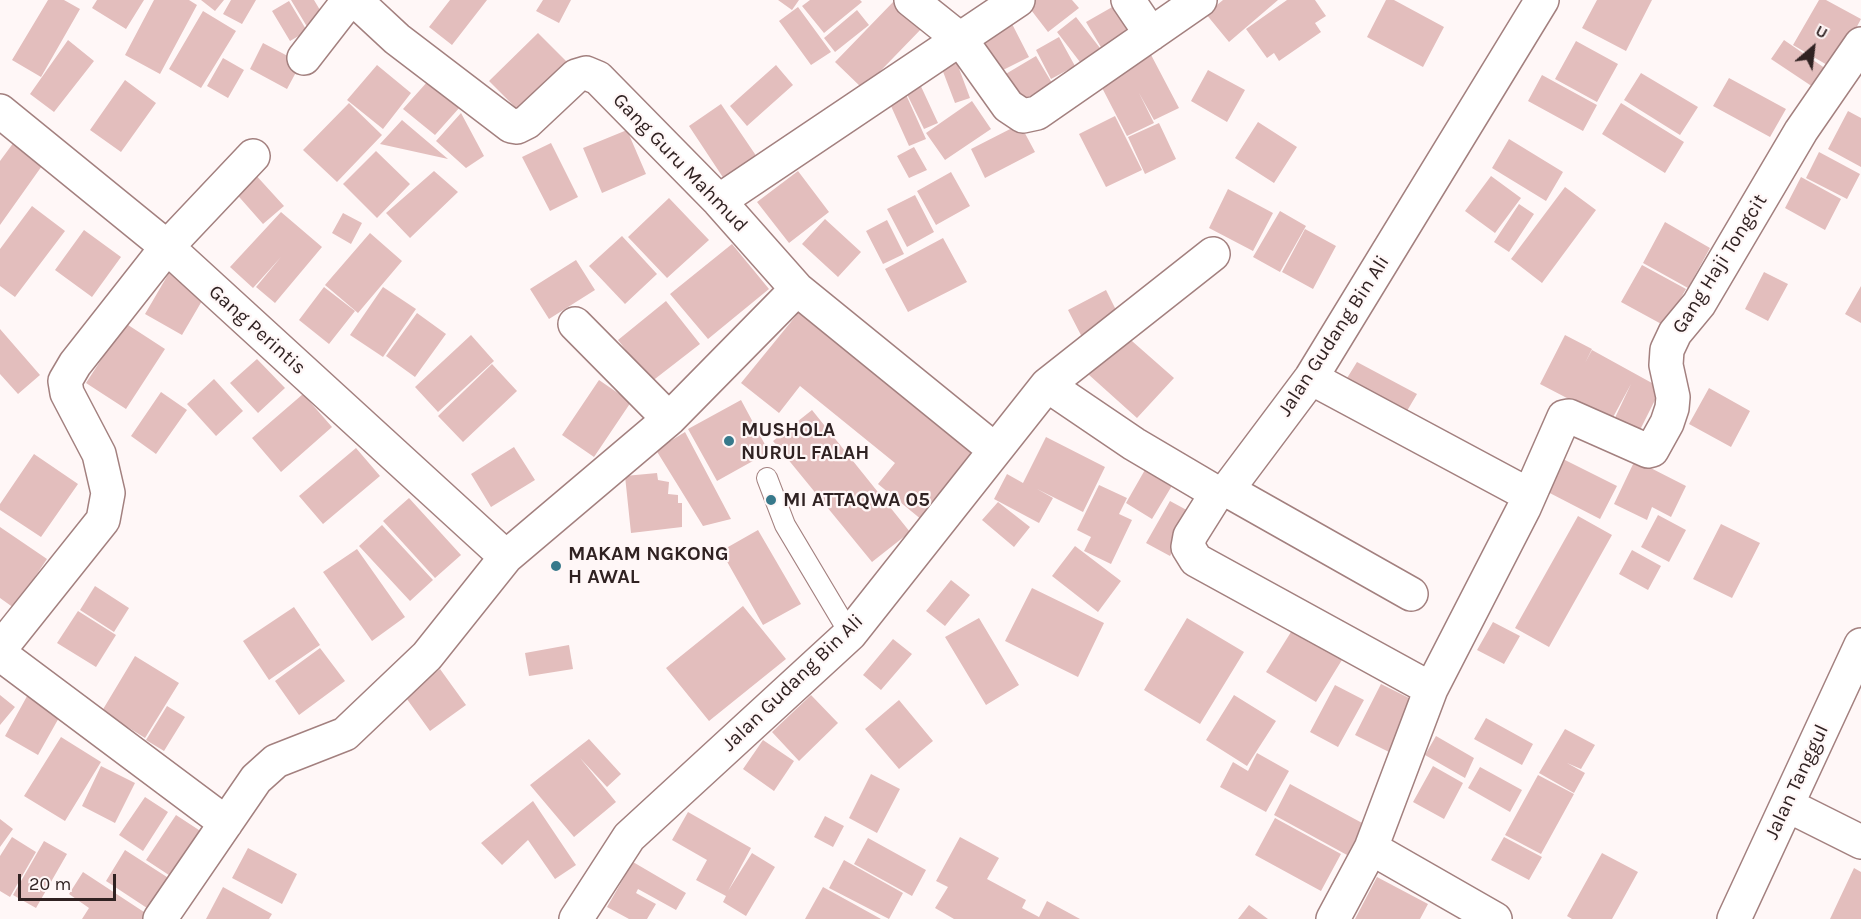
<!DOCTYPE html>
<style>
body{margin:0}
#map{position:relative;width:1861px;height:919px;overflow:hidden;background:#fff7f7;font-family:Karla,sans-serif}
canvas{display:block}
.north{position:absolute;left:1783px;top:18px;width:60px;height:60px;-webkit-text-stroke:4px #fff7f7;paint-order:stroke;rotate:28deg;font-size:16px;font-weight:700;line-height:24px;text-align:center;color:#302222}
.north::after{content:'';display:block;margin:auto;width:21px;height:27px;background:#302222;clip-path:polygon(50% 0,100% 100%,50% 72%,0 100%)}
.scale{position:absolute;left:18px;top:874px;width:98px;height:27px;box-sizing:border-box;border:3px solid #302222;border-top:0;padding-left:8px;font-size:18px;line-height:21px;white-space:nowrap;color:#302222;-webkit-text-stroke:4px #fff7f7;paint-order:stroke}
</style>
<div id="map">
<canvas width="1861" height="919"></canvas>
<div class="north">U</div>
<div class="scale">20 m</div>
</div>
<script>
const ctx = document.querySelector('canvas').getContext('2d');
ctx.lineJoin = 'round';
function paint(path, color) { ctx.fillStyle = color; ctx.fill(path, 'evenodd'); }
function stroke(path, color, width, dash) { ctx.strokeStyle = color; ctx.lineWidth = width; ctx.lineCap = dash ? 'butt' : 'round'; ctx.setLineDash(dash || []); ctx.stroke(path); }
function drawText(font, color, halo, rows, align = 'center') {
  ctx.font = font + ' Karla,sans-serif'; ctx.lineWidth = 4.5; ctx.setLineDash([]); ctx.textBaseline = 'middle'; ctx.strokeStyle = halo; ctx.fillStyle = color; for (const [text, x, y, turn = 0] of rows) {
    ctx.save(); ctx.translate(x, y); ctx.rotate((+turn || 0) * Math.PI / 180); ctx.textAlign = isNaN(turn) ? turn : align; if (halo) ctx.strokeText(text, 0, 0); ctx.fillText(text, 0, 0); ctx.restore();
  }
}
const building = new Path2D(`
 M48,0H64L80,9L41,77L12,60Z
 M97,0H144L126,29L92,8Z
 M154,0H189L197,5L160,74L125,55Z
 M201,0H224L215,11Z
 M231,0H256L242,24L223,14Z
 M291,0H314L326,20L309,30Z
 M450,0H487L452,45L429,27Z
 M543,0H571L559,23L536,11Z
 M778,0H799L792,10Z
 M810,0H860L862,2L824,33L802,6Z
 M895,0L924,26L863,89L835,62Z
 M1036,0H1072L1079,8L1048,32L1028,6Z
 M1223,0H1278L1229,42L1206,14Z
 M1287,0H1315L1326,16L1315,23L1321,32L1279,61L1274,53L1267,58L1246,29Z
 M1386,0H1394L1444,27L1423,67L1367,37Z
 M1597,0H1652L1626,51L1582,28Z
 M1819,0H1826L1861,19L1834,69L1793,45Z
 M289,1L307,31L290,41L272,11Z
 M1121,2L1137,28L1102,49L1086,22Z
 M798,7L831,52L811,65L779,21Z
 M857,10L869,25L835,52L824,38Z
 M203,11L236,31L201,88L169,69Z
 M1076,17L1103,52L1083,66L1057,32Z
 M1010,20L1029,57L999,72L980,36Z
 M538,33L571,66L522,114L489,81Z
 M1059,37L1075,66L1051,79L1036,50Z
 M68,40L94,61L54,112L30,94Z
 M1784,40L1829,71L1816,89L1771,59Z
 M1576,41L1618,64L1597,102L1555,79Z
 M263,43L301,63L287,89L250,69Z
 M1149,51L1179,108L1154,120L1139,93L1154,123L1127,136L1098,80Z
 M1036,56L1052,83L1020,102L1004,75Z
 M223,58L244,70L228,98L207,86Z
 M957,63L970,98L955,103L942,69Z
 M377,65L411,93L383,129L347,100Z
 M776,65L793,85L747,126L730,106Z
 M1208,70L1245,90L1227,122L1191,101Z
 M1641,73L1698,107L1680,135L1624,100Z
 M1542,75L1597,105L1583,131L1528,101Z
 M1729,78L1786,109L1770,137L1713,106Z
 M125,80L156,103L121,152L90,130Z
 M918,80L938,123L924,129L903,86Z
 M428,81L460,107L435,135L403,109Z
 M903,88L926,139L909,146L886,95Z
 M972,101L991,129L945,160L926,133Z
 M349,103L382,135L337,182L303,150Z
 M1621,103L1684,142L1665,173L1602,134Z
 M721,104L759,160L726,182L689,126Z
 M1848,111L1861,118V167L1828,149Z
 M461,113L484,156L466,168L436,141Z
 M1115,116L1142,170L1106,187L1079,134Z
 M402,120L448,159L380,144Z
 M1258,122L1297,147L1274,183L1235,158Z
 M1159,123L1176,159L1145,174L1128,137Z
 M1020,124L1035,152L985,178L971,149Z
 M627,130L646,174L602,193L583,148Z
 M1509,139L1563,172L1546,201L1492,168Z
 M14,142L44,163L0,225V161Z
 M551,143L578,197L550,211L522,157Z
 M914,147L927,170L909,178L897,156Z
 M376,151L410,184L377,218L343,184Z
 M1819,152L1860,174L1847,199L1806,178Z
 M434,171L458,192L410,238L386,213Z
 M798,171L829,212L789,243L757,202Z
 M253,172L284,206L263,224L233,190Z
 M951,172L970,206L936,225L917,191Z
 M1491,176L1521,198L1495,233L1465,211Z
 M1801,177L1841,199L1825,230L1785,208Z
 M1565,187L1596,210L1542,283L1511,259Z
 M1228,189L1273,213L1253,251L1209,228Z
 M915,195L934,232L907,247L887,209Z
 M669,198L709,240L667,278L628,237Z
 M1519,204L1534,214L1509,252L1494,242Z
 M32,206L65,231L15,297L0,286V249Z
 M1280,211L1306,226L1280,272L1253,257Z
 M281,212L322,247L275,303L256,287L281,257L253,288L230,267Z
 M343,213L362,223L351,244L332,233Z
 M825,219L861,252L838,277L802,244Z
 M887,220L904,254L883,264L866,231Z
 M1665,222L1710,248L1688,288L1643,263Z
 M1305,229L1336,246L1313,289L1282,272Z
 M84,230L121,257L92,297L55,270Z
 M370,233L402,261L358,313L325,285Z
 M622,236L657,274L625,304L589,266Z
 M943,238L967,282L908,312L885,269Z
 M732,244L769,289L708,339L670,294Z
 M576,260L595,290L549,319L530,289Z
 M1642,265L1686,289L1665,326L1621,302Z
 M1764,272L1788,284L1768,321L1745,309Z
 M169,273L206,294L182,335L145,314Z
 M1861,286V323L1845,314Z
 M324,287L355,311L329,344L299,320Z
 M383,287L416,309L383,357L350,335Z
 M1106,290L1121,320L1083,339L1068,310Z
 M666,301L700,344L651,382L618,340Z
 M799,312L975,455L922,520L878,484L895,463L800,386L779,413L741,383Z
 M417,313L446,334L415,377L386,356Z
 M125,323L165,349L126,409L86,383Z
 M0,329L40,375L18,394L0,374Z
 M1124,334L1174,378L1137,418L1088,374Z
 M471,335L494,361L438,412L415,387Z
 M1565,335L1592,349L1585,363L1592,350L1661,388L1638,434L1613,422L1631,384L1611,421L1540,384Z
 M257,359L285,388L258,413L230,383Z
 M1357,362L1417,394L1404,416L1344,383Z
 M492,364L517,391L463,442L438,416Z
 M214,379L243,411L216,436L187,404Z
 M599,380L631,402L594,457L562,435Z
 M1709,388L1750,411L1731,447L1689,424Z
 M161,392L187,410L156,454L131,436Z
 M303,394L332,427L281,472L252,438Z
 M741,400L769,452L717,481L688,429Z
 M812,410L910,532L872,562L773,441Z
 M685,432L731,519L703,526L656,450Z
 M1046,437L1105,467L1083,512L1037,489L1053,498L1039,523L994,499L1007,474L1023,483Z
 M514,447L535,480L491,507L471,474Z
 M356,448L380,476L323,524L299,496Z
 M34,454L78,484L41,537L0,510V504Z
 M1559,457L1617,486L1600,519L1542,489Z
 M1635,460L1686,486L1671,517L1652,507L1647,520L1614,504Z
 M1146,468L1173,484L1152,519L1126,503Z
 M657,473L658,480L669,482L668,494L678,495V503H682V527L631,533L625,476Z
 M1099,485L1127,498L1119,514L1132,520L1111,564L1084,551L1091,537L1077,530Z
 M409,498L461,555L435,578L383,521Z
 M1170,501L1194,514L1170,556L1146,543Z
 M998,502L1030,527L1014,547L982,520Z
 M1658,515L1686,530L1669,562L1641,547Z
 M1578,516L1612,535L1549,647L1515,628Z
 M1721,524L1760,543L1732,598L1693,579Z
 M382,525L433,580L410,601L359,546Z
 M0,527L47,559L14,608L0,598Z
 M758,530L801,604L763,625L721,551Z
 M1075,546L1121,581L1098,612L1052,576Z
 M357,549L405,617L372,641L323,572Z
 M1632,550L1661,566L1648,590L1619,574Z
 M951,580L970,595L945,626L926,611Z
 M95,586L129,608L114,632L80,610Z
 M1032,588L1104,623L1078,677L1005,641Z
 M743,606L786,659L709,721L666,668Z
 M294,607L320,645L269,680L243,641Z
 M78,611L116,635L96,667L57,643Z
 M979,618L1019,685L986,705L945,637Z
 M1187,618L1244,652L1200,724L1144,690Z
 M1493,622L1520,636L1504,664L1477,650Z
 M1296,624L1345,655L1316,702L1266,672Z
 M893,639L912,654L881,690L863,675Z
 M569,645L573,669L529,676L525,653Z
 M320,648L345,681L299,715L275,681Z
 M135,656L179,683L145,738L102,711Z
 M440,669L466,705L430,731L404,695Z
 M1381,684L1417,702L1391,753L1355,735Z
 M1335,685L1364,700L1338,747L1310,732Z
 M31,689L65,707L38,755L5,736Z
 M0,695L15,707L0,725Z
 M811,695L838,723L799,761L772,732Z
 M1234,695L1276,721L1247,766L1206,740Z
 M899,700L933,741L899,769L865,729Z
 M167,706L185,717L164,751L146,740Z
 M1486,718L1533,744L1522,765L1474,739Z
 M1565,729L1595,745L1581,769L1567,763L1585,773L1574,793L1539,773Z
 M1436,736L1474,758L1465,778L1425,755Z
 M61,737L101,762L65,821L24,796Z
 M589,739L621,774L607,787L580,758L616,802L574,837L530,785Z
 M763,740L794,761L774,791L743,769Z
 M1257,753L1289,771L1266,812L1220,787L1233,762L1248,771Z
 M101,766L135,783L115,823L82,806Z
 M1433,766L1463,783L1444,819L1413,802Z
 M1480,767L1522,790L1510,812L1468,788Z
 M871,774L900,789L877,833L849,818Z
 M1538,775L1574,794L1541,854L1505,835Z
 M1290,784L1364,824L1347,855L1274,815Z
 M145,797L168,812L143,851L119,835Z
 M533,801L576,865L555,879L528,840L502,865L481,843Z
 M688,812L751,848L728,891L752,853L775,867L746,916L723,902L726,896L696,880L707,860L672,840Z
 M176,815L205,834L175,879L146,860Z
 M825,816L844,826L833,847L814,837Z
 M1275,818L1341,854L1321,891L1255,855Z
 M0,819L13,829L0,847Z
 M12,837L36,852L10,897L0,891V856Z
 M960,837L999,858L987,879L1026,900L1022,908L1039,917L1047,901L1080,919H954L935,908L948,887L936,881Z
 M1504,837L1542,857L1529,880L1491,860Z
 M868,838L926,870L912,896L854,864Z
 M44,841L67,854L36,908L13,895Z
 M248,848L297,874L282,904L232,878Z
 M125,850L170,879L150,910L106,881Z
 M1602,853L1638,872L1612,919H1572L1567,916Z
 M844,860L903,893L889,919L829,888Z
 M633,862L686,893L676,910L638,889L636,893L656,904L647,919H629L607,907Z
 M1854,868L1861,872V919H1830Z
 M83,872L147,914L144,919H82L89,908L69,894Z
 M1377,877L1428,904L1420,919H1355Z
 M223,887L272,914L269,919H206Z
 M823,887L843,898L881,919H805Z
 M1249,905L1268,919H1238Z`);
const lane = new Path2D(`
 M767,478L785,525L850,634`);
const street = new Path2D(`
 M355,0L397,39L511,126L517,127L527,122L576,76L586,73L598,78L719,201L797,289L995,450
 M911,0L961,40L1008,106L1023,116L1037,113L1200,0
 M1128,0L1151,34
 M304,58L349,0
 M0,111L167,247L506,557
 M719,201L1018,0
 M575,324L669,419
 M1311,378L1516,488
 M1047,385L1213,254
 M1227,490L1411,594
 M1217,493L1190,536L1188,547L1196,560L1431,689
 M0,649L103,520L108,493L99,454L67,393L65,381L75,364L167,247L253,156
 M0,654L226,823
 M1787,805L1861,842
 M1371,848L1431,689L1524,508L1564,417L1569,416L1648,451L1652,450L1667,423L1672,408L1673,397L1666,365L1667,350L1675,333L1699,304L1801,131L1861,44
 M160,919L256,779L276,761L345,734L427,656L506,557L669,419L797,289
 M576,919L629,837L850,634L1047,385L1134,444L1217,493L1227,490L1311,378L1542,0
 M1333,919L1371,848L1495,919
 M1734,919L1861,645`);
const markers = [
 [729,441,6,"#37798b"],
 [771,500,6,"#37798b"],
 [556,566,6,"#37798b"]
];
const streetNames = [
 ["Gang Guru Mahmud",680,163,46],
 ["Gang Haji Tongcit",1720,264,-58],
 ["Gang Perintis",257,330,42],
 ["Jalan Gudang Bin Ali",1334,336,-57],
 ["Jalan Gudang Bin Ali",793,683,-44],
 ["Jalan Tanggul",1797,782,-65]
];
const poiNames = [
 ["MUSHOLA",741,430],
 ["NURUL FALAH",741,453],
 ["MI ATTAQWA 05",783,500],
 ["MAKAM NGKONG",568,554],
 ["H AWAL",568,577]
];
paint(building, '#e3bebd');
stroke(lane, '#a3807f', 22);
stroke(street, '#a3807f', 36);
stroke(lane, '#fff', 20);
stroke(street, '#fff', 33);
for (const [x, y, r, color] of markers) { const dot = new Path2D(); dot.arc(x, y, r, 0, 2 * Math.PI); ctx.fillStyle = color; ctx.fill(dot); stroke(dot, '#fff7f7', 2); }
drawText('20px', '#302222', '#fff7f7', streetNames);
drawText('bold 20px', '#302222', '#fff7f7', poiNames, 'left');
</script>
